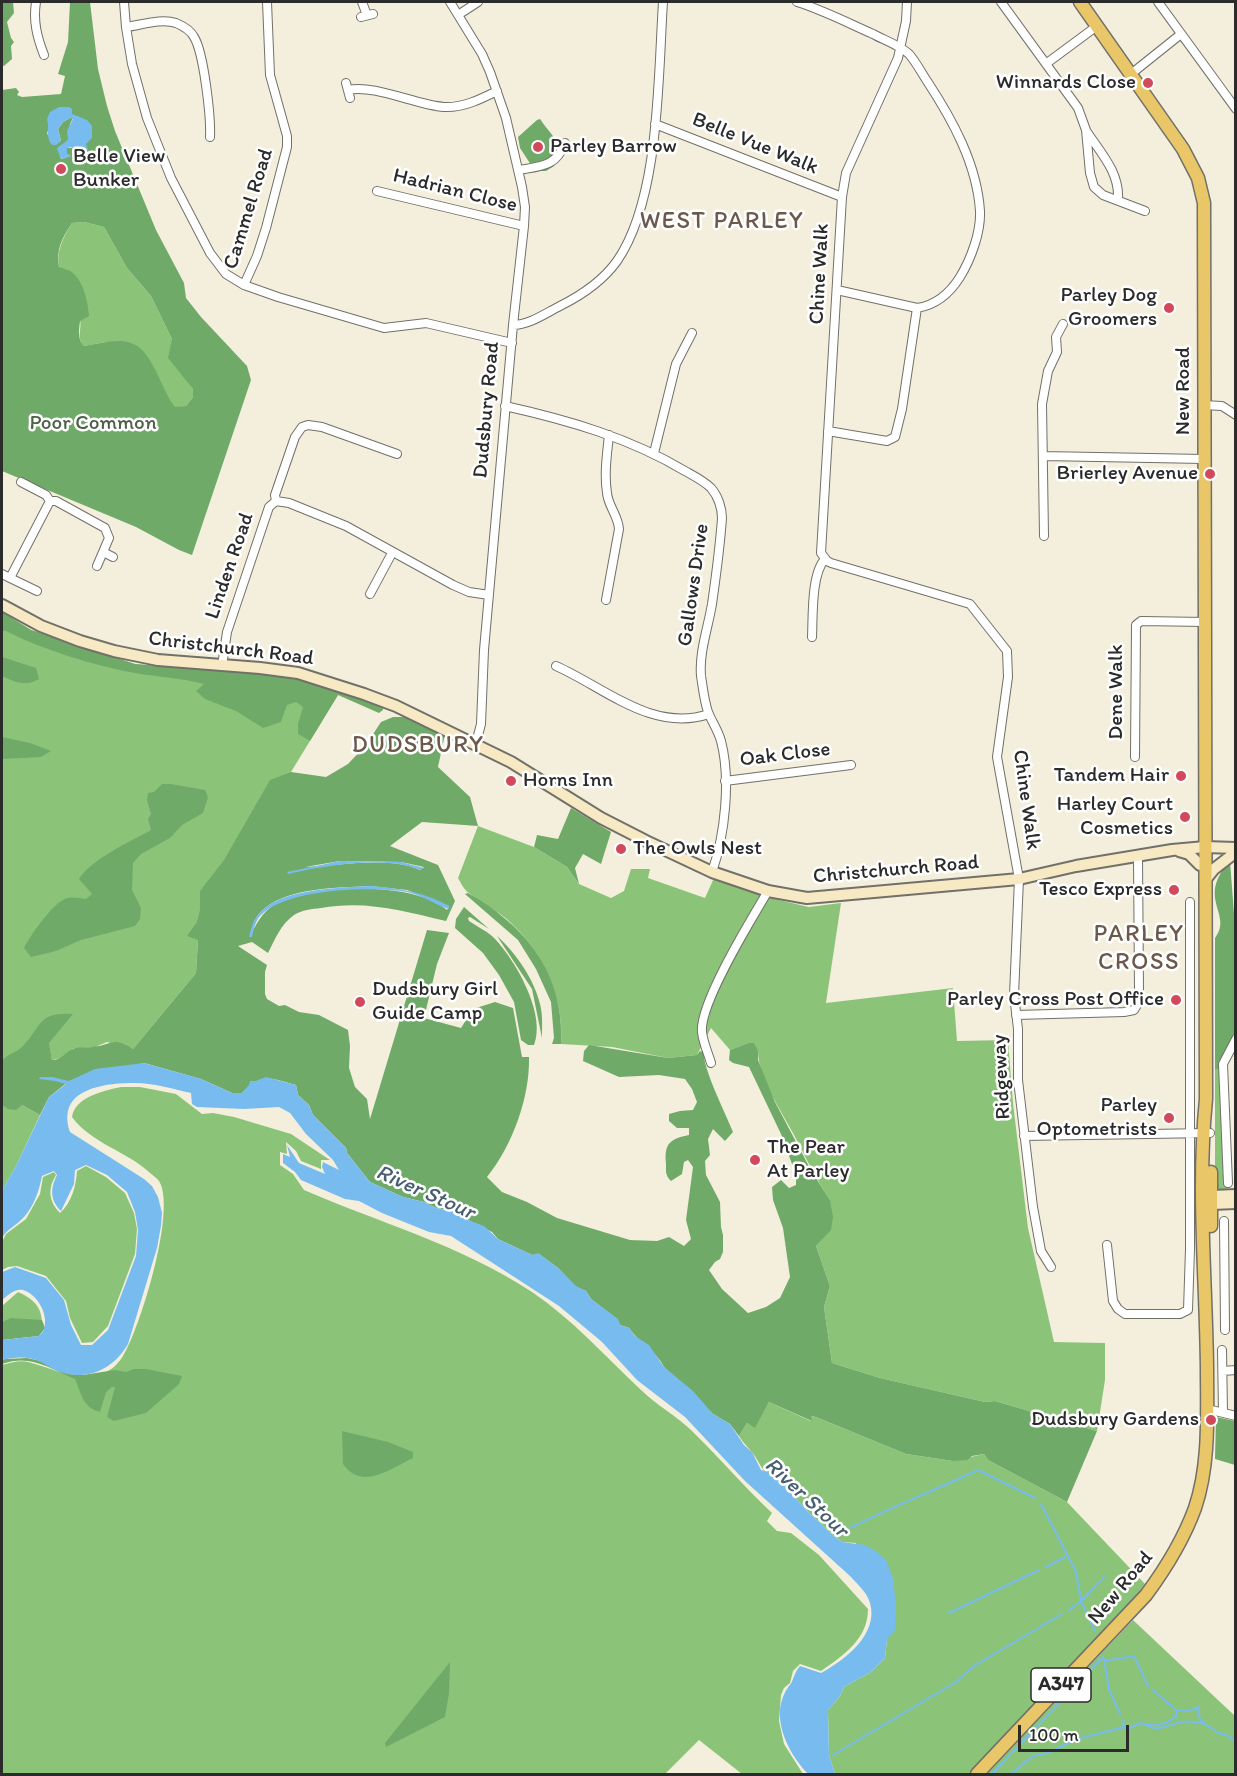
<!DOCTYPE html>
<style>
body{margin:0}
#map{position:relative;width:1237px;height:1776px;overflow:hidden;background:#f4efdd;font-family:Itim,sans-serif}
canvas{display:block}
.frame{position:absolute;inset:0;border:3px solid #2b2b2b;pointer-events:none}
.scale{position:absolute;left:1018px;top:1725px;width:111px;height:27px;box-sizing:border-box;border:3px solid #2b2b2b;border-top:0;padding-left:8px;font-size:18px;line-height:21px;white-space:nowrap;color:#2b2b2b;-webkit-text-stroke:4px #fff;paint-order:stroke}
</style>
<div id="map">
<canvas width="1237" height="1776"></canvas>
<div class="frame"></div>
<div class="scale">100 m</div>
</div>
<script>
const ctx = document.querySelector('canvas').getContext('2d');
ctx.lineJoin = 'round';
function paint(path, color) { ctx.fillStyle = color; ctx.fill(path, 'evenodd'); }
function stroke(path, color, width, dash) { ctx.strokeStyle = color; ctx.lineWidth = width; ctx.lineCap = dash ? 'butt' : 'round'; ctx.setLineDash(dash || []); ctx.stroke(path); }
function drawText(font, color, halo, rows, align = 'center') {
  ctx.font = font + ' Itim,sans-serif'; ctx.lineWidth = 5; ctx.setLineDash([]); ctx.textBaseline = 'middle'; ctx.strokeStyle = halo; ctx.fillStyle = color; for (const [text, x, y, turn = 0] of rows) {
    ctx.save(); ctx.translate(x, y); ctx.rotate((+turn || 0) * Math.PI / 180); ctx.textAlign = isNaN(turn) ? turn : align; if (halo) ctx.strokeText(text, 0, 0); ctx.fillText(text, 0, 0); ctx.restore();
  }
}
const green = new Path2D(`
 M84,222L104,227L127,268L151,296L172,339L184,376L193,389V397L186,406L175,408L167,398L155,372L106,342L84,346C76,337 82,330 80,320C70,276 42,270 72,223Z
 M2,612L31,630L135,664L290,677L338,695L291,772L207,906L198,940L196,973L133,1049L107,1042L95,1047L74,1048L61,1058L52,1060L49,1045L22,1105L40,1115L16,1166L2,1191Z
 M478,826L534,847L567,867L579,884L611,898L624,891L631,869H650L648,878L705,898L714,878L770,898L809,907L841,903L826,1003L953,988L957,1041L1008,1040L1013,1103L1028,1228L1054,1342L1105,1343V1380L1097,1431L995,1401L985,1402L880,1378L832,1363L824,1307L830,1286L816,1246L822,1239L830,1200C816,1179 806,1158 794,1135C782,1112 758,1077 758,1051L748,1043L730,1050L711,1028L697,1055L668,1058L612,1047L561,1044C564,998 545,955 511,923C499,911 482,904 469,893C464,890 461,883 458,878Z
 M1223,1068L1228,1189H1235V1195L1215,1196V1070Z
 M121,1087H140L176,1094L202,1114L213,1113L234,1117L291,1134L330,1160H321V1169L301,1161L296,1151L286,1142L287,1154L280,1152V1165L293,1174L304,1190C380,1223 461,1245 532,1292C572,1319 605,1356 640,1389C656,1405 677,1416 693,1432C720,1458 744,1487 772,1513L767,1521L777,1531L791,1533L819,1555L868,1609C868,1639 844,1655 821,1671L800,1664L793,1671L790,1683L784,1688L781,1695L779,1721L784,1744L803,1774H742L699,1740L665,1774H2V1365C10,1363 20,1360 28,1362C54,1368 75,1383 103,1373C112,1370 118,1364 123,1356C140,1329 177,1209 159,1181C157,1178 152,1175 149,1172C126,1151 91,1143 72,1117C75,1097 103,1091 121,1087Z
 M86,1166L106,1177L125,1193L134,1213L137,1229L135,1254L108,1326L93,1342L82,1343L70,1318L66,1301L46,1276L17,1266L8,1267L2,1270V1242L6,1234L26,1219L40,1194L43,1177L54,1172L56,1175C47,1189 49,1202 60,1213C72,1202 76,1186 77,1171Z
 M18,1292C36,1300 43,1309 42,1328L2,1339V1306Z
 M769,1402L811,1421V1416L816,1417L906,1454L953,1461L984,1454L988,1460L1067,1502L1145,1584L1131,1603L970,1774H835L829,1755L828,1710L840,1696L844,1687L871,1672L885,1658L887,1639L856,1543L842,1542L835,1537L808,1512L777,1477C762,1474 762,1466 754,1455C749,1448 743,1443 739,1436L747,1423L755,1427Z
 M1133,1620L1235,1716V1774H987Z`);
const forest = new Path2D(`
 M2,2H13L14,13L7,22L11,38L14,42L11,46L12,59L4,66L2,65Z
 M70,2H90L98,69L107,106L115,131L156,230L184,283L186,298L201,317L247,366L251,380L192,555L179,550L136,527L2,471V90L16,88L19,92L17,95L22,97L61,94L65,76L58,74L68,42ZM70,112L72,115L79,117L86,147L67,148V154L70,156L62,159L60,157L68,140L70,124L73,118H70L63,122L58,129L61,141L47,134L49,126ZM84,222L104,227L127,268L151,296L172,339L168,358L193,389V397L186,406L175,407C161,390 153,350 131,343C117,338 98,344 84,346C77,338 79,331 80,321L89,316C88,302 84,283 73,273C70,270 64,269 59,267C56,249 62,238 72,223Z
 M540,119C555,141 561,137 554,166L546,171H535L520,148L518,137L537,120Z
 M2,612L31,630L135,664L290,677L337,690L383,705V710L379,713L338,695L310,741L298,734V724L303,707L296,702L287,705L281,722L263,728L236,711L205,699L196,691L204,684C181,678 158,677 135,673C95,666 41,649 6,631H2Z
 M2,657L36,668L39,679C25,687 15,682 2,676Z
 M393,717H411L426,727L445,734L438,767L470,797L478,826L422,822L390,846L438,865L455,901L446,921C403,911 366,900 321,908C312,909 302,910 294,915C281,924 275,939 268,953L252,942L238,946L267,965L265,972V994L267,999L279,1006L285,1005L299,1012L319,1015L348,1030L350,1046L349,1068L355,1087L367,1099L370,1119L427,930L449,933L437,964L424,1018L461,1028L473,1009L495,1002L513,1008L522,1057H529C530,1098 512,1146 487,1177L502,1192L527,1202L557,1218L630,1240L657,1241L669,1237L684,1246L691,1239L686,1220L693,1167L688,1160L684,1162L682,1174L671,1181C665,1175 666,1172 666,1164C664,1143 670,1139 689,1135V1128H677L669,1121V1114L680,1111L693,1110L697,1102L692,1089L685,1079L659,1075L619,1077L583,1061L584,1051L589,1045L668,1058L697,1055L700,1051L704,1052C702,1067 726,1114 733,1132L725,1141L713,1129L708,1139L710,1155L705,1161L706,1175L720,1202L721,1227L723,1235V1252L720,1259L715,1262L709,1270L722,1289L748,1313L766,1307L780,1298L790,1277L783,1228L773,1200L772,1187L781,1180L789,1188L796,1185V1175L781,1134L749,1067L733,1063L729,1060L730,1050L748,1043H754L758,1051V1060L775,1102L812,1172L830,1200L833,1217L831,1230L816,1246L830,1286L824,1307L832,1363L880,1378L985,1402L995,1401L1097,1431L1067,1502L988,1460L984,1454L972,1456L967,1460L953,1461L906,1454L816,1417L811,1416L812,1421L769,1402L755,1428L747,1423L739,1436L730,1424L713,1414L664,1367C656,1351 639,1343 629,1328L620,1325L617,1319L591,1299L586,1291L576,1287L558,1268L539,1254L532,1255L498,1239L492,1232L468,1220L458,1212L436,1208L424,1202L403,1197L370,1182L347,1153L346,1148L313,1115L309,1105L298,1095L296,1085C270,1078 262,1072 242,1093H232L201,1079L144,1063L69,1081L49,1097L40,1115L22,1105L16,1110L8,1109L2,1105V1061C7,1054 15,1053 21,1048C42,1027 37,1011 73,1014L49,1043L52,1060C62,1060 65,1052 73,1049C78,1046 86,1048 92,1047C114,1045 111,1036 133,1049L196,973L198,940L187,936L197,922L200,910V891L224,860L270,780L291,772L326,777L348,764L366,745L381,722ZM340,861L401,862L424,867L420,870C389,856 338,866 305,867ZM370,886L407,890L449,906L447,910C413,880 312,885 274,905C261,913 256,925 250,936C252,925 256,915 265,908C292,887 337,888 370,886Z
 M2,737L30,743L51,751L41,757L2,759Z
 M162,784H171L205,790L208,797L203,813L182,825L170,838L141,854L133,863L132,890L141,908L140,919L135,926L81,940L56,951L31,957L24,948C30,936 51,906 63,900C69,896 79,898 86,899L92,894L79,879C90,860 131,841 151,830L148,819L151,814L147,800L148,793L154,792Z
 M571,808L611,832L601,864L583,854L575,868L579,884L567,867L534,847L537,835L558,839Z
 M1230,861L1236,940L1235,1039L1223,1068L1215,1070V938C1234,914 1195,899 1230,861Z
 M468,893C526,926 565,974 561,1044H552L554,1038L551,1002L536,969L518,940L465,894Z
 M464,907L489,929L470,917L468,918L469,921C476,926 485,930 492,936C514,957 547,1014 534,1045H528L521,1040L514,1002L499,975L483,953L455,928L456,919Z
 M497,936C516,953 534,979 540,1004C543,1015 542,1027 542,1038L532,989Z
 M11,1318L42,1320L45,1328L39,1336L2,1340V1322Z
 M27,1358L41,1361L56,1370L69,1374L83,1375L115,1370L126,1372L134,1369H146L182,1376L179,1384L146,1413L114,1421L107,1417L115,1387H112L106,1392L100,1412C83,1408 81,1393 75,1379C48,1368 31,1354 2,1364V1360L5,1359Z
 M1216,1417L1235,1421V1465L1215,1459Z
 M342,1431L388,1442L413,1452V1458C390,1469 362,1491 343,1464Z
 M450,1662L449,1693L445,1717L386,1747L385,1743Z`);
const water = new Path2D(`
 M59,107H69L72,109V114L87,120L92,126V138L86,144L88,150L76,151L71,147L67,148V154L71,156L63,159L60,157L57,148L68,140L67,131L73,119L70,118L63,122L58,129L61,141L56,145H52C45,136 50,129 47,119L50,112Z
 M340,861L401,862L424,868L420,870C387,855 322,866 288,874L287,872Z
 M370,886C398,888 424,892 449,906V909C436,905 424,896 407,892C372,886 286,888 260,916C255,922 254,929 252,937H249C251,929 253,921 258,915C279,888 338,888 370,886Z
 M144,1063L201,1079L232,1093H242L249,1085L250,1081H256L266,1077L296,1085L298,1095L309,1105L313,1115L346,1148L347,1153L370,1182L403,1197L424,1202L436,1208L458,1212L468,1220L484,1226L498,1239L532,1255L538,1253L558,1268L576,1286L586,1291L591,1299L618,1319L620,1325L629,1328L635,1336L649,1345L664,1367L693,1391L713,1414L730,1424L744,1445L752,1452L761,1470L768,1472L770,1476L777,1477L808,1512L835,1537L842,1542L865,1545L877,1552L886,1560L893,1578L896,1606L895,1630L887,1639L885,1658L871,1672L844,1687L840,1696L828,1710L829,1755L835,1774H808C787,1752 768,1714 789,1686C794,1681 793,1674 800,1666L821,1673C845,1660 879,1634 870,1603C867,1592 857,1584 850,1576L745,1481L685,1417L637,1380L602,1342L559,1306L451,1236L429,1232L382,1213L359,1201L345,1199L301,1180L295,1172L283,1163V1154L290,1157L287,1145L299,1163L325,1174L322,1167L323,1162L339,1170L333,1160L306,1134L290,1113L279,1107L244,1109L197,1107L192,1104L191,1093C173,1089 153,1083 135,1083C103,1083 56,1089 70,1132L144,1179L152,1186L158,1197L162,1213L161,1226L157,1248L128,1344C113,1370 85,1383 55,1370C50,1368 45,1363 39,1361C27,1356 14,1357 2,1360V1340L39,1336C41,1334 43,1332 44,1329C49,1314 37,1294 23,1290C15,1288 7,1296 2,1300V1272L15,1267L46,1278L64,1300L71,1325L81,1345H92L108,1330L136,1256L138,1230L135,1212L127,1192L107,1175L86,1165L75,1170L74,1184L61,1211C50,1200 50,1189 57,1175L54,1171L42,1176C39,1191 34,1206 24,1217C17,1225 7,1229 2,1238V1191L16,1166L49,1097L66,1084L55,1081L39,1079L40,1077H52L69,1081L95,1069Z`);
const stream = new Path2D(`
 M1041,1504L1076,1572L1081,1601L1095,1631
 M850,1528C892,1507 935,1490 978,1470L1035,1498
 M1046,1567L1065,1557
 M1068,1611L1081,1601L1104,1577
 M949,1613L1039,1570
 M1104,1659L1109,1689L1120,1714
 M1104,1661L1134,1656L1148,1686
 M1176,1710L1190,1711L1198,1707L1200,1720L1218,1733L1227,1735L1236,1742
 M1148,1726C1157,1731 1167,1726 1177,1723C1186,1720 1197,1722 1205,1724
 M1124,1727L1128,1729L1140,1723C1154,1728 1167,1724 1176,1716V1710L1153,1690
 M833,1755L956,1682L974,1666L1062,1614
 M992,1774L1103,1657
 M1011,1774L1033,1756L1048,1753L1077,1739L1124,1727L1123,1720`);
const street = new Path2D(`
 M36,2C33,21 37,37 44,55
 M124,2L126,27L132,64L147,118L171,178L210,253L226,274L244,285L278,297L384,328L426,323L512,343
 M362,2L367,15
 M450,2L482,54L490,72L506,118L522,187L525,207L524,226L513,325
 M797,2C823,10 848,23 873,34C884,40 899,45 909,54C916,62 921,72 927,81C952,119 977,164 980,211C981,232 971,259 960,277C950,293 937,305 917,308L902,409L895,437L887,441L828,431
 M907,2L906,21L898,58L846,173L842,197L821,553L827,561L831,563L970,604L1007,651L1008,677L997,757L1019,879L1014,995L1018,1029V1080L1033,1207L1041,1251L1051,1267
 M1001,2L1078,108L1086,130L1090,173L1094,187L1103,195L1145,211
 M1158,2L1236,109
 M458,15L478,2
 M361,17L373,14
 M126,27C142,25 161,18 176,23C183,26 191,31 194,37C204,53 211,118 210,137
 M1047,63L1097,26
 M1131,74L1181,34
 M346,83L350,98
 M348,90C374,84 416,105 444,107C463,108 481,99 497,91
 M655,124L842,197
 M1087,132C1101,153 1120,173 1118,200
 M519,170C541,166 556,167 565,143
 M377,191L524,226
 M244,285L257,256L266,228L287,147V136L270,75L267,2
 M837,290L917,308
 M1203,405L1222,406L1236,415
 M505,406C568,420 630,438 685,471C694,476 704,481 711,488C718,496 722,508 722,518C720,546 716,576 712,604C708,628 699,652 701,676C703,688 704,700 708,712C712,722 718,730 721,741C731,779 725,835 712,872
 M654,453L676,364L692,333
 M1043,456L1204,459
 M21,482L46,495L50,501H56L105,528L109,538L97,566
 M276,501L275,495L295,437L302,427L308,425L322,427L397,454
 M1044,536L1042,404L1048,371L1057,352L1056,337L1063,324
 M103,552L113,557
 M2,574L10,578L50,501
 M10,578L37,591
 M370,594L392,553
 M606,600L619,529C618,515 608,506 607,493C604,474 607,454 609,435
 M812,637C813,617 811,574 825,559
 M222,666L227,632L269,507L276,501L289,503L346,526L453,585L469,592L489,595
 M556,666C604,687 652,733 709,714
 M476,743L481,724L484,650L513,325C529,325 546,313 560,306C582,295 602,282 617,261C660,199 658,77 663,2
 M1135,757L1136,625L1141,621L1205,622
 M725,781L851,765
 M1016,1015L1124,1012L1134,1010L1137,1005L1139,991L1138,856
 M711,1063C708,1053 703,1042 702,1032C699,1004 752,918 768,891
 M1024,1136L1210,1133
 M1228,1183L1223,1064L1236,1039
 M1224,1221L1225,1330
 M1107,1245L1113,1301L1118,1309L1125,1314H1180L1188,1310L1190,1249V902
 M1222,1350L1223,1413
 M1223,1371L1236,1370
 M1207,1409L1236,1416`);
const secondary = new Path2D(`
 M2,605L41,626L80,641L114,651L158,660L260,668L298,673L364,694L396,706L511,762L601,818L646,841L712,872L768,891L807,898L1019,879L1076,866L1172,850L1205,847L1236,848
 M1179,851L1189,854L1200,865
 M1206,879L1214,869L1236,852
 M1206,1199L1212,1196L1236,1195
 M1203,1201L1212,1204L1236,1203`);
const primary = new Path2D(`
 M1211,1172V1226
 M977,1774L1146,1595C1166,1568 1183,1541 1195,1508C1210,1464 1207,1414 1207,1368C1206,1279 1197,1188 1206,1099L1204,203L1198,178L1183,149L1080,2`);
const markers = [
 [1148,83,6,"#d1495b"],
 [538,147,6,"#d1495b"],
 [61,169,6,"#d1495b"],
 [1169,308,6,"#d1495b"],
 [1210,474,6,"#d1495b"],
 [1181,776,6,"#d1495b"],
 [511,781,6,"#d1495b"],
 [1185,817,6,"#d1495b"],
 [621,849,6,"#d1495b"],
 [1174,890,6,"#d1495b"],
 [1176,1000,6,"#d1495b"],
 [360,1002,6,"#d1495b"],
 [1169,1118,6,"#d1495b"],
 [755,1160,6,"#d1495b"],
 [1211,1420,6,"#d1495b"]
];
const shields = [
 [1061,1685,60]
];
const shieldNames = [
 ["A347",1061,1685]
];
const poiNames = [
 ["Winnards Close",1136,83],
 ["Parley Barrow",550,147,"left"],
 ["Belle View",73,157,"left"],
 ["Bunker",73,181,"left"],
 ["Parley Dog",1157,296],
 ["Groomers",1157,320],
 ["Brierley Avenue",1198,474],
 ["Tandem Hair",1169,776],
 ["Horns Inn",523,781,"left"],
 ["Harley Court",1173,805],
 ["Cosmetics",1173,829],
 ["The Owls Nest",633,849,"left"],
 ["Tesco Express",1162,890],
 ["Dudsbury Girl",372,990,"left"],
 ["Guide Camp",372,1014,"left"],
 ["Parley Cross Post Office",1164,1000],
 ["Parley",1157,1106],
 ["Optometrists",1157,1130],
 ["The Pear",767,1148,"left"],
 ["At Parley",767,1172,"left"],
 ["Dudsbury Gardens",1199,1420]
];
const streetNames = [
 ["Belle Vue Walk",755,144,22],
 ["Hadrian Close",455,191,14],
 ["Cammel Road",249,209,-73],
 ["Chine Walk",820,274,-87],
 ["New Road",1184,391,-90],
 ["Dudsbury Road",487,410,-85],
 ["Linden Road",230,566,-71],
 ["Gallows Drive",694,585,-82],
 ["Christchurch Road",231,649,7],
 ["Dene Walk",1117,692,-90],
 ["Oak Close",785,755,-7],
 ["Chine Walk",1026,800,82],
 ["Christchurch Road",896,870,-5],
 ["Ridgeway",1002,1077,-93],
 ["New Road",1121,1588,-50]
];
const parkNames = [
 ["Poor Common",93,424]
];
const waterNames = [
 ["River Stour",425,1193,24],
 ["River Stour",806,1498,43]
];
const quarterNames = [
 ["WEST PARLEY",722,222],
 ["DUDSBURY",418,746],
 ["PARLEY",1139,935],
 ["CROSS",1139,963]
];
paint(green, '#8bc478');
paint(forest, '#70aa68');
paint(water, '#78bcef');
stroke(stream, '#78bcef', 2);
stroke(street, '#717069', 10);
stroke(secondary, '#717069', 14);
stroke(primary, '#717069', 15);
stroke(street, '#fff', 8);
stroke(secondary, '#f6e9c3', 10);
stroke(primary, '#e9c769', 12);
for (const [x, y, r, color] of markers) { const dot = new Path2D(); dot.arc(x, y, r, 0, 2 * Math.PI); ctx.fillStyle = color; ctx.fill(dot); stroke(dot, '#fff', 2); }
for (const [x, y, w] of shields) { const box = new Path2D(); box.roundRect(x - w / 2, y - 17, w, 34, 4.5); ctx.fillStyle = '#fff'; ctx.fill(box); stroke(box, '#2b2b2b', 1.5); }
drawText('bold 20px', '#2b2b2b', null, shieldNames);
drawText('21px', '#2b2b2b', '#fff', poiNames, 'right');
drawText('21px', '#2b2b2b', '#fff', streetNames);
drawText('21px', '#4d6146', '#fff', parkNames);
drawText('italic 22px', '#465e70', '#fff', waterNames);
ctx.letterSpacing = '1.5px';
drawText('24px', '#6d584c', '#fff', quarterNames);
ctx.letterSpacing = '0px';
</script>
